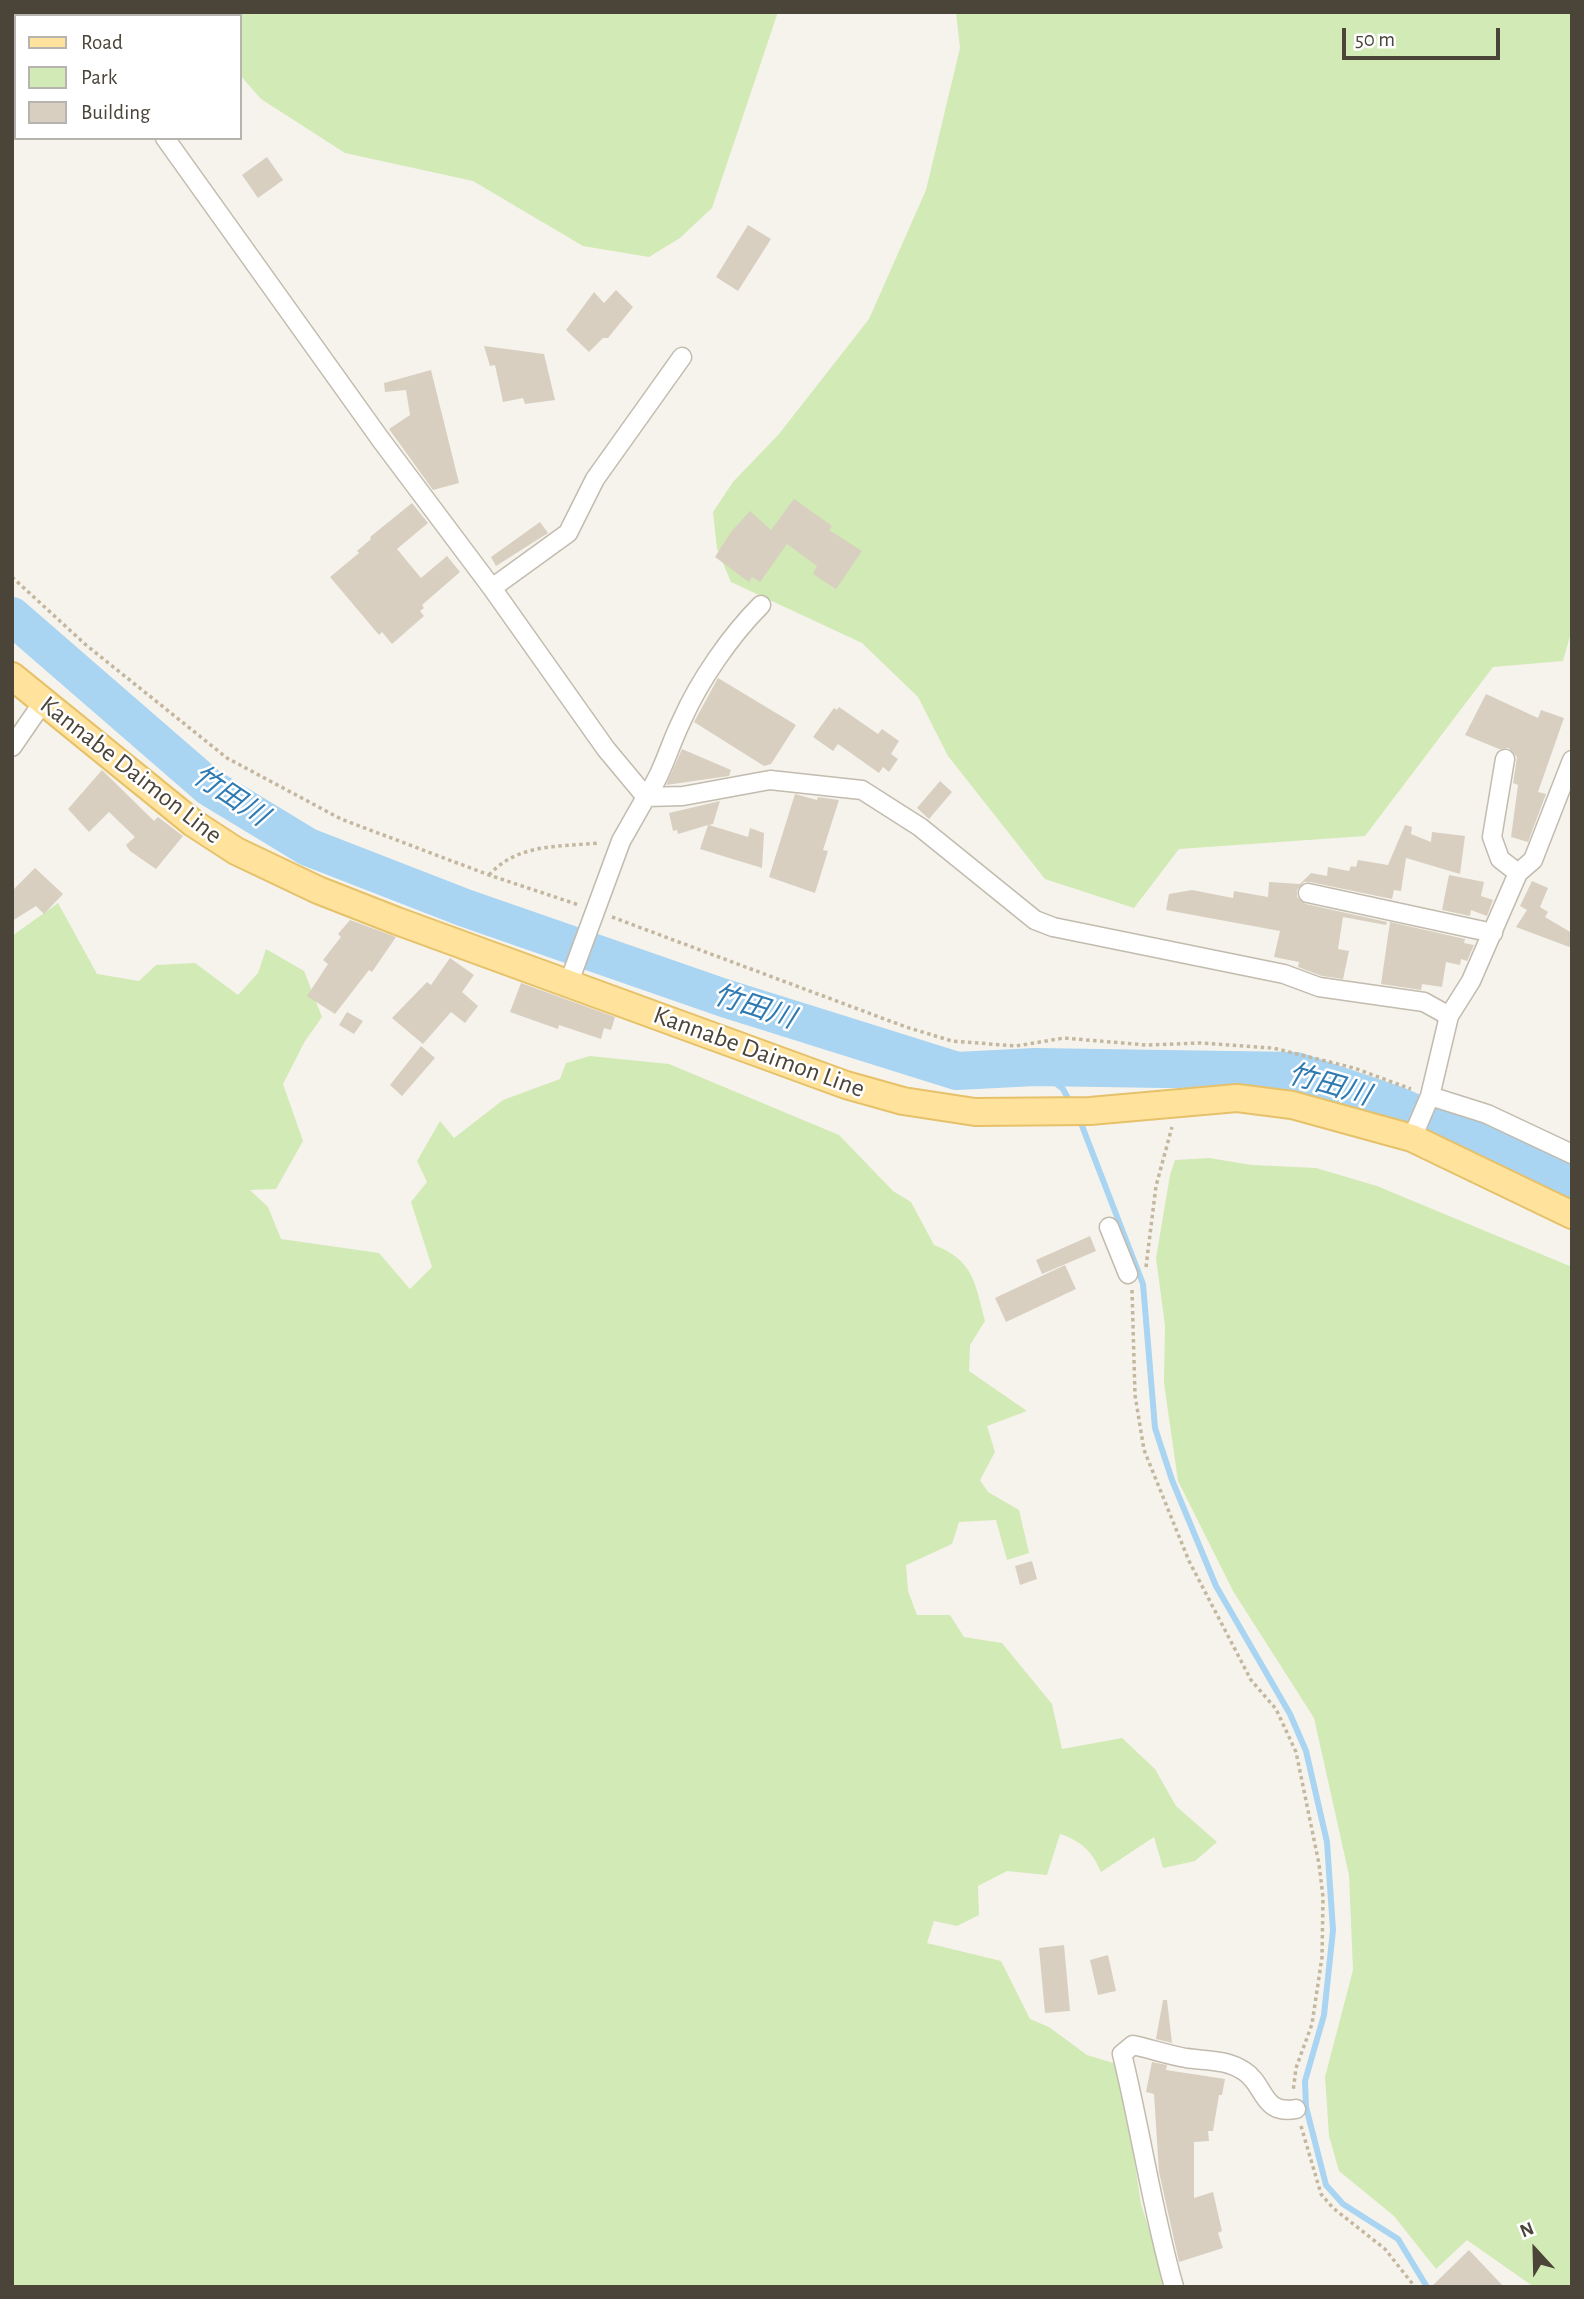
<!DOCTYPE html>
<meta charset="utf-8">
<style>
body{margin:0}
#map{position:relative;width:1584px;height:2299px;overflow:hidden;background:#f6f3ec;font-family:"Alegreya Sans",sans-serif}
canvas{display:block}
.frame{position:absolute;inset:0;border:14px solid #4b4439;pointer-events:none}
.legend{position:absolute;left:14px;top:14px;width:228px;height:126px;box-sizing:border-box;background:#fff;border:2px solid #b7b4b0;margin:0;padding:9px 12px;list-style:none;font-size:21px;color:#4b4439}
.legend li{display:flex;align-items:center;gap:14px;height:35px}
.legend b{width:35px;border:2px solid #b7b4b0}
.north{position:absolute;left:1500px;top:2215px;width:70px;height:70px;-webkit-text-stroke:5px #fff;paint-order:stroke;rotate:338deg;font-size:19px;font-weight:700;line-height:28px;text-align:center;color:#4b4439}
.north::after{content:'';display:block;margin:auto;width:24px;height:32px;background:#4b4439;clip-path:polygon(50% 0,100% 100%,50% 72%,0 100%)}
.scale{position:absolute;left:1342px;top:28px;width:158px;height:32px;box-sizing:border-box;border:4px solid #4b4439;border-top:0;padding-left:9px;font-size:21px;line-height:24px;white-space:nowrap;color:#4b4439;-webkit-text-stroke:5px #fff;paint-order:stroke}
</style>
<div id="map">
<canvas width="1584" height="2299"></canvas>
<div class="frame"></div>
<ul class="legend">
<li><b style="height:9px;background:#ffe39c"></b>Road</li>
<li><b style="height:19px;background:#d2eab5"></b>Park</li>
<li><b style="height:19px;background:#d8cfc1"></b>Building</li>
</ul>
<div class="north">N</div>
<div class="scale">50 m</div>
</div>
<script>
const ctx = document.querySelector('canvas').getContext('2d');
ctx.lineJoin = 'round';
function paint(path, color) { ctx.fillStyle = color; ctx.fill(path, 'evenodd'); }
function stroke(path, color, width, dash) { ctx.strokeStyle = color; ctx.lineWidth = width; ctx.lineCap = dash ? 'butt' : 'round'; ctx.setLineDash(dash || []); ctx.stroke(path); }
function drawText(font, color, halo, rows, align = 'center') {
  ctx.font = font + ' "Alegreya Sans","Noto Sans JP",sans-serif'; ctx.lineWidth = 5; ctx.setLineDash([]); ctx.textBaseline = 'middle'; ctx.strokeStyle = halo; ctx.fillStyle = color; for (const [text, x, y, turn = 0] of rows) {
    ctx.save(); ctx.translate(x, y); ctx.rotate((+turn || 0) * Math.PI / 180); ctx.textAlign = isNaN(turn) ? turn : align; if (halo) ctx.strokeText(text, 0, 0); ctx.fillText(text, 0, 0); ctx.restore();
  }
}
const green = new Path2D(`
 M186,12H778L712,208L680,238L649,257L583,246L473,181L345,153L261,99L240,75V16H189Z
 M956,12H1572V629L1563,661L1493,667L1365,836L1179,849L1134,908L1045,879L948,756L918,697L862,643L731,582L717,549L713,512L733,482L779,434L869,319L926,190L960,48Z
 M58,903L97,974L139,981L156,965L195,963L238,995L258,973L266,949L304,971L322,1017L305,1041L283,1084L303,1141L276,1189L250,1190L268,1207L281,1239L379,1253L410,1289L432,1267L411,1202L427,1182L417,1161L440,1121L454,1138L503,1100L560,1079L566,1063L590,1056L669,1064L839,1135L893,1191L911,1202L934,1245C974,1260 975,1284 985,1321L970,1345L969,1371L1027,1411L987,1426L995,1452L980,1480L988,1492L1019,1510L1029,1553L1007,1560L996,1520L959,1522L952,1544L906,1565L908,1591L917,1615H950L964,1637L1002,1643L1052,1704L1062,1749L1122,1738L1155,1769L1176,1806L1217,1842L1195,1861L1163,1868L1154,1837L1101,1872C1092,1851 1081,1841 1060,1834L1047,1875L1007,1871L978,1886L979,1915L957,1926L934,1921L927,1943L1001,1961L1030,2019L1049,2027L1087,2055L1120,2065L1137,2131L1133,2151L1141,2204L1167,2287H12V936Z
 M1209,1158L1252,1165L1316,1168L1377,1186L1572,1267V2287H1534L1467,2240L1436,2269L1394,2216L1339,2171L1329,2136L1325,2077L1353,1970L1349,1875L1314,1718L1233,1591L1178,1481L1164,1383L1165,1326L1156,1258L1170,1175L1175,1160Z`);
const stream = new Path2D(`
 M1035,1067L1063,1089L1072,1106
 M1079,1118L1143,1284L1155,1428L1172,1480L1216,1586L1290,1714L1306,1751L1327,1842L1333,1930L1324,2015L1305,2081L1306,2107L1326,2185L1343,2204L1398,2239L1427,2287`);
const river = new Path2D(`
 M12,616L209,787L308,847L465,908L724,998L957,1071L1035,1067L1296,1071L1396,1105L1572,1182`);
const building = new Path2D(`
 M267,157L283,180L258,198L242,175Z
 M748,225L771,239L738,291L716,277Z
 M616,290L633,307L608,338H603L589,352L566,330L594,292L604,303Z
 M484,346L544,354L555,400L525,404L523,398L503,402L495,365L490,366Z
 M431,370L459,483L433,490L389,429L410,415L406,390L385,392L384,383Z
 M794,499L832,526L829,530L862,551L836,589L813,574L817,566L787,544L760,582L752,577L749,582L715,557L731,532L750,511L771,530Z
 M412,503L428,523L397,549L421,578L447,556L460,572L422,605L424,608L420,611L424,616L392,644L382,632L379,635L330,577L359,553L357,551L371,539L370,537Z
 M540,522L548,533L496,566L491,557Z
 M718,678L796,725L771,764L764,766L694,722Z
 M1486,694L1538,718L1541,710L1564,718L1538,792L1546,794L1528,842L1511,837L1518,785L1513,783L1517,757L1508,748L1499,749L1465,735Z
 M839,707L878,734L882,729L899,741L891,754L898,759L889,772L883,767L879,773L838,744L833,751L813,737L834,708L837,710Z
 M682,749L731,770L729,776L666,785Z
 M102,770L154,821L158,817L183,836L156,869L130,851L126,845L135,837L109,812L89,832L68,809Z
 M940,781L952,792L929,819L917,808Z
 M795,794L817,800L818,797L839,800L823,850L828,851L815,893L769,877Z
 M720,801L713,824L709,825L748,837L750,828L764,833L762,868L700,849L708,825L678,834L677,830L673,831L669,813Z
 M1405,825L1412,827L1411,834L1431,842L1432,832L1465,836L1460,874L1406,858L1401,891L1394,890L1392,899L1310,882H1304L1297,890V897L1306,904L1387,922L1386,925L1343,917L1338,949L1349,951L1343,979L1322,976L1298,967L1299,962L1274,957L1280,931L1166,910L1169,894L1192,890L1233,898L1234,891L1268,897L1269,882L1300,884L1311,873L1327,876L1328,867L1349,871L1351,866L1356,867L1358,860L1388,865Z
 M35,868L63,894L44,914L36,906L12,921V891Z
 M1449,875L1484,882L1481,896L1493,900L1487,916L1471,910L1470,916L1442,910Z
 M1532,881L1548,888L1540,907L1548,912L1545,917L1572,933V948L1516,927L1527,910L1520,906Z
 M350,920L396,937L372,972L369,970L335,1014L307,996L328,964L323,960L341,937L338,934Z
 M1390,922L1465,939L1464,943L1474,945L1467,961L1461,959L1460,965L1446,962L1442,987L1422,984L1421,990L1381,984Z
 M450,958L474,975L462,992L478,1006L465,1023L451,1012L423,1044L392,1018L427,982L431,985Z
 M521,983L615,1017L611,1030L604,1028L601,1039L559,1025L558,1029L510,1012Z
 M347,1012L363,1021L354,1034L339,1025Z
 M421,1046L435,1058L402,1096L390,1085Z
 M1090,1236L1096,1251L1042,1274L1036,1260Z
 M1065,1265L1076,1289L1006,1322L995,1298Z
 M1032,1561L1037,1579L1020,1585L1015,1566Z
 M1064,1945L1070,2011L1045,2013L1039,1948Z
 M1108,1955L1116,1991L1098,1995L1090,1960Z
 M1163,2000H1167L1172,2043L1156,2039Z
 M1152,2062L1167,2065L1166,2070L1225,2079L1222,2095H1219L1213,2131H1208L1209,2141L1194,2142V2198L1213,2192L1222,2231L1218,2233L1223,2248L1179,2262L1159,2172L1154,2094L1146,2092Z
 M1469,2250L1504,2287H1431Z`);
const path = new Path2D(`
 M12,577L86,645L227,758L341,819L489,875L579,905
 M489,875C518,843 559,847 600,843
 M612,917L906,1027L952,1041L1016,1046L1064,1038L1146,1045L1201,1043L1273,1048L1354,1068L1411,1089
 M1146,1267L1156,1186L1172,1127
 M1132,1290L1135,1395L1144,1450L1189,1561L1251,1680L1276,1709L1296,1752L1319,1864L1323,1897L1322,1957L1312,2024L1296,2068L1293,2092
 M1301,2126L1321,2194L1333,2208L1385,2249L1415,2287`);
const minor = new Path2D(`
 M72,12L75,16
 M165,138L381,440L492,588L606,749L646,797L621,841L569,982
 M492,588L568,533L595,479L682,357
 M12,747L43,702
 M1505,759L1492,837L1500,859L1518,873
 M646,797L683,796L770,780L862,790L920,827L1035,920L1053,927L1284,974L1319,987L1424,1002L1449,1016
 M646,797C663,773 669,746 682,720C699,681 731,635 761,605
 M1308,893L1493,933
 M1430,1096L1487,1114L1572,1154
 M1412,1138L1430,1096L1449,1016L1471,981L1518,873L1533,860L1572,760
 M1109,1227L1128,1274
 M1174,2287C1152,2210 1141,2131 1122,2054L1133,2045C1151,2049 1169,2055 1186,2058C1206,2061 1226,2059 1244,2071C1266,2085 1261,2115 1296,2109`);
const primary = new Path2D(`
 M12,676L193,823L236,851L318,890L397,921L846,1085L903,1101L975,1112L1090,1111L1237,1098L1292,1105L1412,1138L1572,1215`);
const streetNames = [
 ["Kannabe Daimon Line",131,770,38],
 ["Kannabe Daimon Line",759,1052,20]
];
const waterNames = [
 ["竹田川",230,796,34],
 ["竹田川",754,1007,18],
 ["竹田川",1329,1085,16]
];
paint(green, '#d2eab5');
stroke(stream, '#a9d4f2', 6);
stroke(river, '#a9d4f2', 38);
paint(building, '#d8cfc1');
stroke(minor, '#c2bbae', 21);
stroke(primary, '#e6c16a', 30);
stroke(path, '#c4b79f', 3.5, [3.5, 3.5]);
stroke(minor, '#fff', 18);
stroke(primary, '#ffe39c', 26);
drawText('26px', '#4b4439', '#fff', streetNames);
drawText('italic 28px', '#2e7ab2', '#fff', waterNames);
</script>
